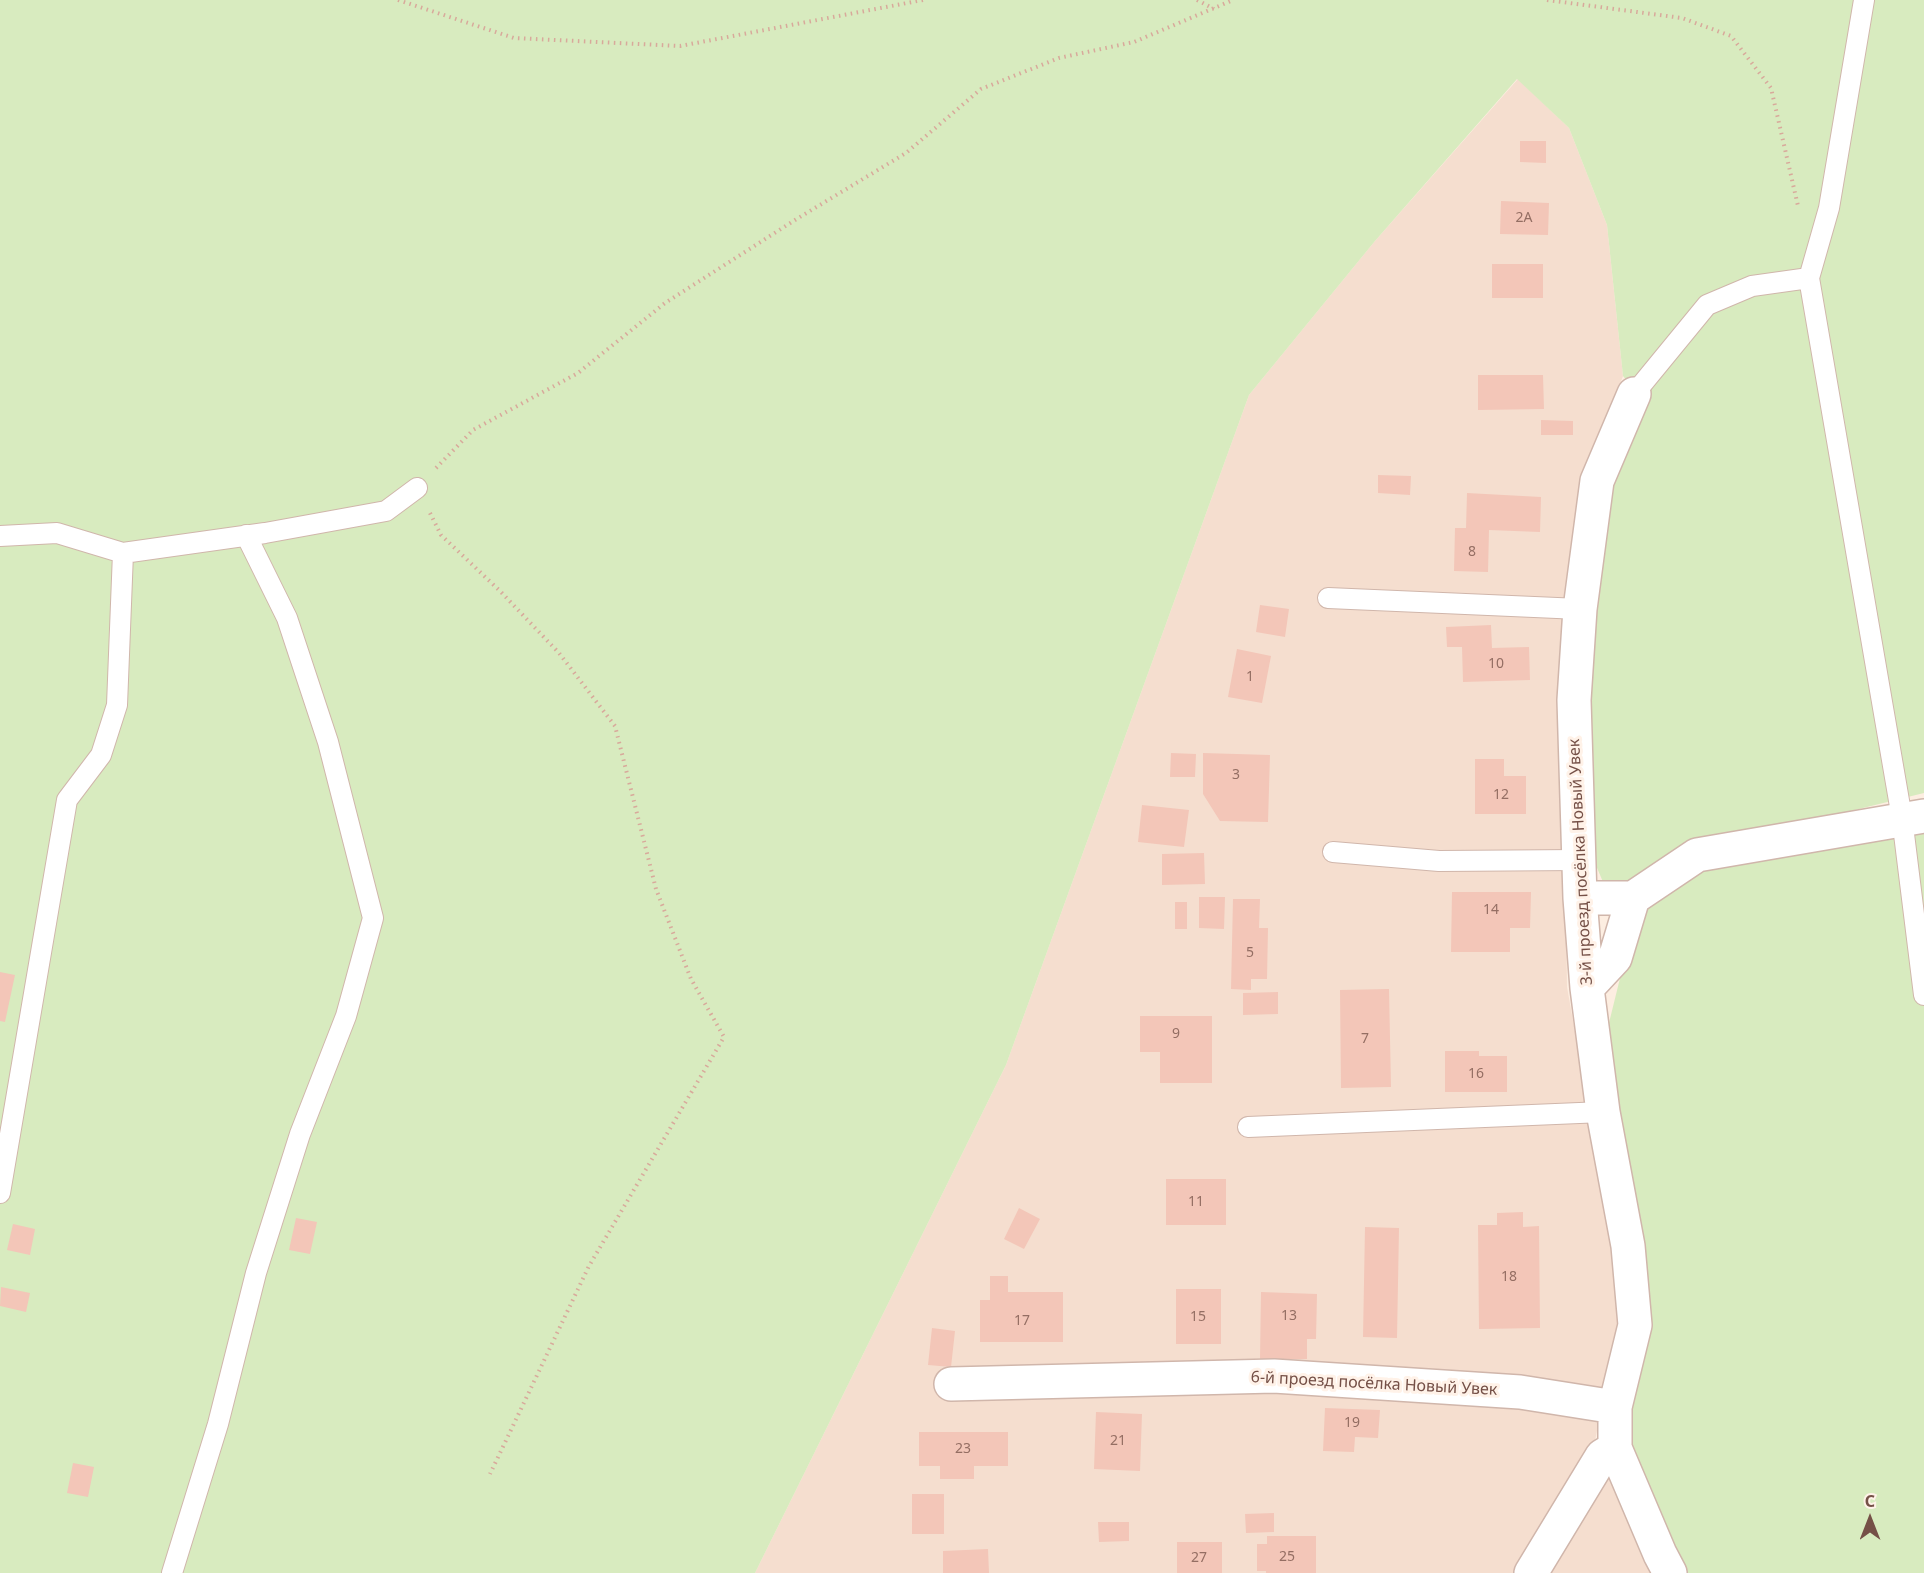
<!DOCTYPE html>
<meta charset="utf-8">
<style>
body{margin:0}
#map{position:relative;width:1924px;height:1573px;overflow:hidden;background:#fdeee1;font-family:"Noto Sans",sans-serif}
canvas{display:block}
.north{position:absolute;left:1840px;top:1489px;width:60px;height:60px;-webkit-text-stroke:4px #fff2e8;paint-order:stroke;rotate:0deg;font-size:16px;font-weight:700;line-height:24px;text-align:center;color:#755047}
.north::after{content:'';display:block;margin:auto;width:21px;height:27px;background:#755047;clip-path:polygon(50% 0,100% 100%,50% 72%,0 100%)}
</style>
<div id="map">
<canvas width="1924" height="1573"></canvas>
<div class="north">С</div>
</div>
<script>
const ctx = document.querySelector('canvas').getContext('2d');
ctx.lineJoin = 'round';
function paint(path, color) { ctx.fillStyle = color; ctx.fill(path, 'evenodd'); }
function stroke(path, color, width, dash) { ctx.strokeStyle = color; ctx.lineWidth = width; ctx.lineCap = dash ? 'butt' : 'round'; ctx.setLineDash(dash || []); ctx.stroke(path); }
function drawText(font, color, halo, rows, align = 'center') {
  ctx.font = font + ' "Noto Sans",sans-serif'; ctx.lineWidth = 6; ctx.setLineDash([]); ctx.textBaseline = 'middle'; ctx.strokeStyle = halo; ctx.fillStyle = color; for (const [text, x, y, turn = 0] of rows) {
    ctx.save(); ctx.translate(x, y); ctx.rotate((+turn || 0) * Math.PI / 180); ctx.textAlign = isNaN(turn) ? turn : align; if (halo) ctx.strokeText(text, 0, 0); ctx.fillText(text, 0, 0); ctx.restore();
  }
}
const residential = new Path2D(`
 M1518,79L1569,128L1607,225L1623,376L1583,480L1565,844L1567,987L1612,1239L1624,1325L1607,1379L1595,1441L1522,1573H755L1006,1065L1249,395L1375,241Z
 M1608,1468L1657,1573H1546Z`);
const green = new Path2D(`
 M0,0H1924V793L1814,820L1628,883L1603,882L1595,863L1584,700L1607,484L1646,403L1623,376L1607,225L1569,128L1517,79L1375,241L1249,395L1006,1065L755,1573H0Z
 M1924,828V1573H1681L1669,1549L1631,1442L1608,1027L1623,966L1646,910L1690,873Z`);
const building = new Path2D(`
 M1520,141H1546V163L1520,162Z
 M1501,201L1549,203L1548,235L1500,234Z
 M1492,264H1543V298H1492Z
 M1478,375H1543L1544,409L1478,410Z
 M1541,420L1573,421V435H1541Z
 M1378,475L1411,476L1410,495L1378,493Z
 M1467,493L1541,497L1540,532L1489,530L1488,572L1454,571L1455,528H1466Z
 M1260,605L1289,609L1285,637L1256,632Z
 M1491,625L1492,648L1529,647L1530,680L1463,682L1462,647H1447L1446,627Z
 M1237,649L1271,656L1262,703L1228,697Z
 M1171,753L1196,754L1195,777H1170Z
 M1203,753L1270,755L1268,822L1220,821L1203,794Z
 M1475,759H1504V776H1526V814H1475Z
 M1142,805L1189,810L1184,847L1138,842Z
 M1204,853L1205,884L1162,885V854Z
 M1452,892H1531L1530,928H1510V952H1451Z
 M1199,897H1225L1224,929L1199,928Z
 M1233,899H1260L1259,928H1268L1267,979H1251V990L1231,989Z
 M1175,902H1187V929H1175Z
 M0,972L15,975L5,1022L0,1021Z
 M1389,989L1391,1087L1341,1088L1340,990Z
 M1278,992V1014L1243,1015V993Z
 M1140,1016H1212V1083H1160V1052H1140Z
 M1445,1051H1479V1056H1507V1092H1445Z
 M1166,1179H1226V1225H1166Z
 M1019,1208L1040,1219L1024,1249L1004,1239Z
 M1523,1212V1227L1539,1226L1540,1328L1479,1329L1478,1225H1497V1213Z
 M296,1218L317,1222L310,1254L289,1250Z
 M13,1224L35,1229L30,1255L7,1250Z
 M1365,1227L1399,1228L1397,1338L1363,1337Z
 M990,1276H1008V1292H1063V1342H980V1300H990Z
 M1,1287L30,1293L26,1312L0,1306Z
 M1176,1289H1221V1344H1176Z
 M1261,1292L1317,1294L1316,1339H1307V1359H1260Z
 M932,1328L955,1331L951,1367L928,1365Z
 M1325,1408L1380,1410L1378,1438L1355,1437L1354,1452L1323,1451Z
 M1096,1412L1142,1414L1140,1471L1094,1469Z
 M919,1432H1008V1466H974V1479H940V1466H919Z
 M73,1463L94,1467L88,1497L67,1493Z
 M912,1494H944V1534H912Z
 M1274,1513V1532L1246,1533L1245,1514Z
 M1098,1522H1129V1541L1099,1542Z
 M1267,1536H1316V1573H1266V1571H1257V1544H1267Z
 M1177,1542H1222V1573H1177Z
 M988,1549L989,1573H943V1551Z`);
const path = new Path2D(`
 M398,0L514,38L680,46L923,0
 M1197,0L1214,9
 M1547,0L1682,18L1731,36L1771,88L1798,206
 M436,468L473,430L578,373L665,303L795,220L906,153L981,89L1059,58L1134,42L1233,0
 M430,513L441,535L500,591L559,653L615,726L656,889L691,979L724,1037L589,1266L490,1474`);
const service = new Path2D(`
 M1864,0L1829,208L1809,278L1902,818L1924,995
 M1634,394L1707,305L1752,286L1809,278
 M0,536L57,533L123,553L265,533L386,511L417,488
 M1328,598L1580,609
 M1333,852L1439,861L1579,860
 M1248,1127L1603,1112
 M0,1193L67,800L101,755L117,705L123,553
 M172,1573L218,1424L256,1273L300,1134L346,1016L373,918L328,742L287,618L246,535`);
const minor = new Path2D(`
 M1634,394L1597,481L1580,609L1574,700L1580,898L1587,988L1603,1112L1628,1246L1635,1325L1615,1407V1448L1660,1554L1670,1573
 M1580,898H1633L1697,855L1924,816
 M1587,988L1615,958L1633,898
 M951,1384L1274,1376L1520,1392L1615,1407
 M1531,1573L1602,1456L1615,1448`);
const numberNames = [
 ["2А",1524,218],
 ["8",1472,552],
 ["10",1496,664],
 ["1",1250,677],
 ["3",1236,775],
 ["12",1501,795],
 ["14",1491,910],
 ["5",1250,953],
 ["9",1176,1034],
 ["7",1365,1039],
 ["16",1476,1074],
 ["11",1196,1202],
 ["18",1509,1277],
 ["13",1289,1316],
 ["15",1198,1317],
 ["17",1022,1321],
 ["19",1352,1423],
 ["21",1118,1441],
 ["23",963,1449],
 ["25",1287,1557],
 ["27",1199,1558]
];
const streetNames = [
 ["3-й проезд посёлка Новый Увек",1581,862,-93],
 ["6-й проезд посёлка Новый Увек",1374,1384,3]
];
paint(residential, '#f5decf');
paint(green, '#d8ebbf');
paint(building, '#f3c6b8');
stroke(service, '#d0b6ab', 22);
stroke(minor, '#d0b6ab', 36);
stroke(path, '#d8a99b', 4, [1.5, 4.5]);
stroke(service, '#fff', 20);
stroke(minor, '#fff', 33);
drawText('14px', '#946e63', null, numberNames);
drawText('16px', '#755047', '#fff2e8', streetNames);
</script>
